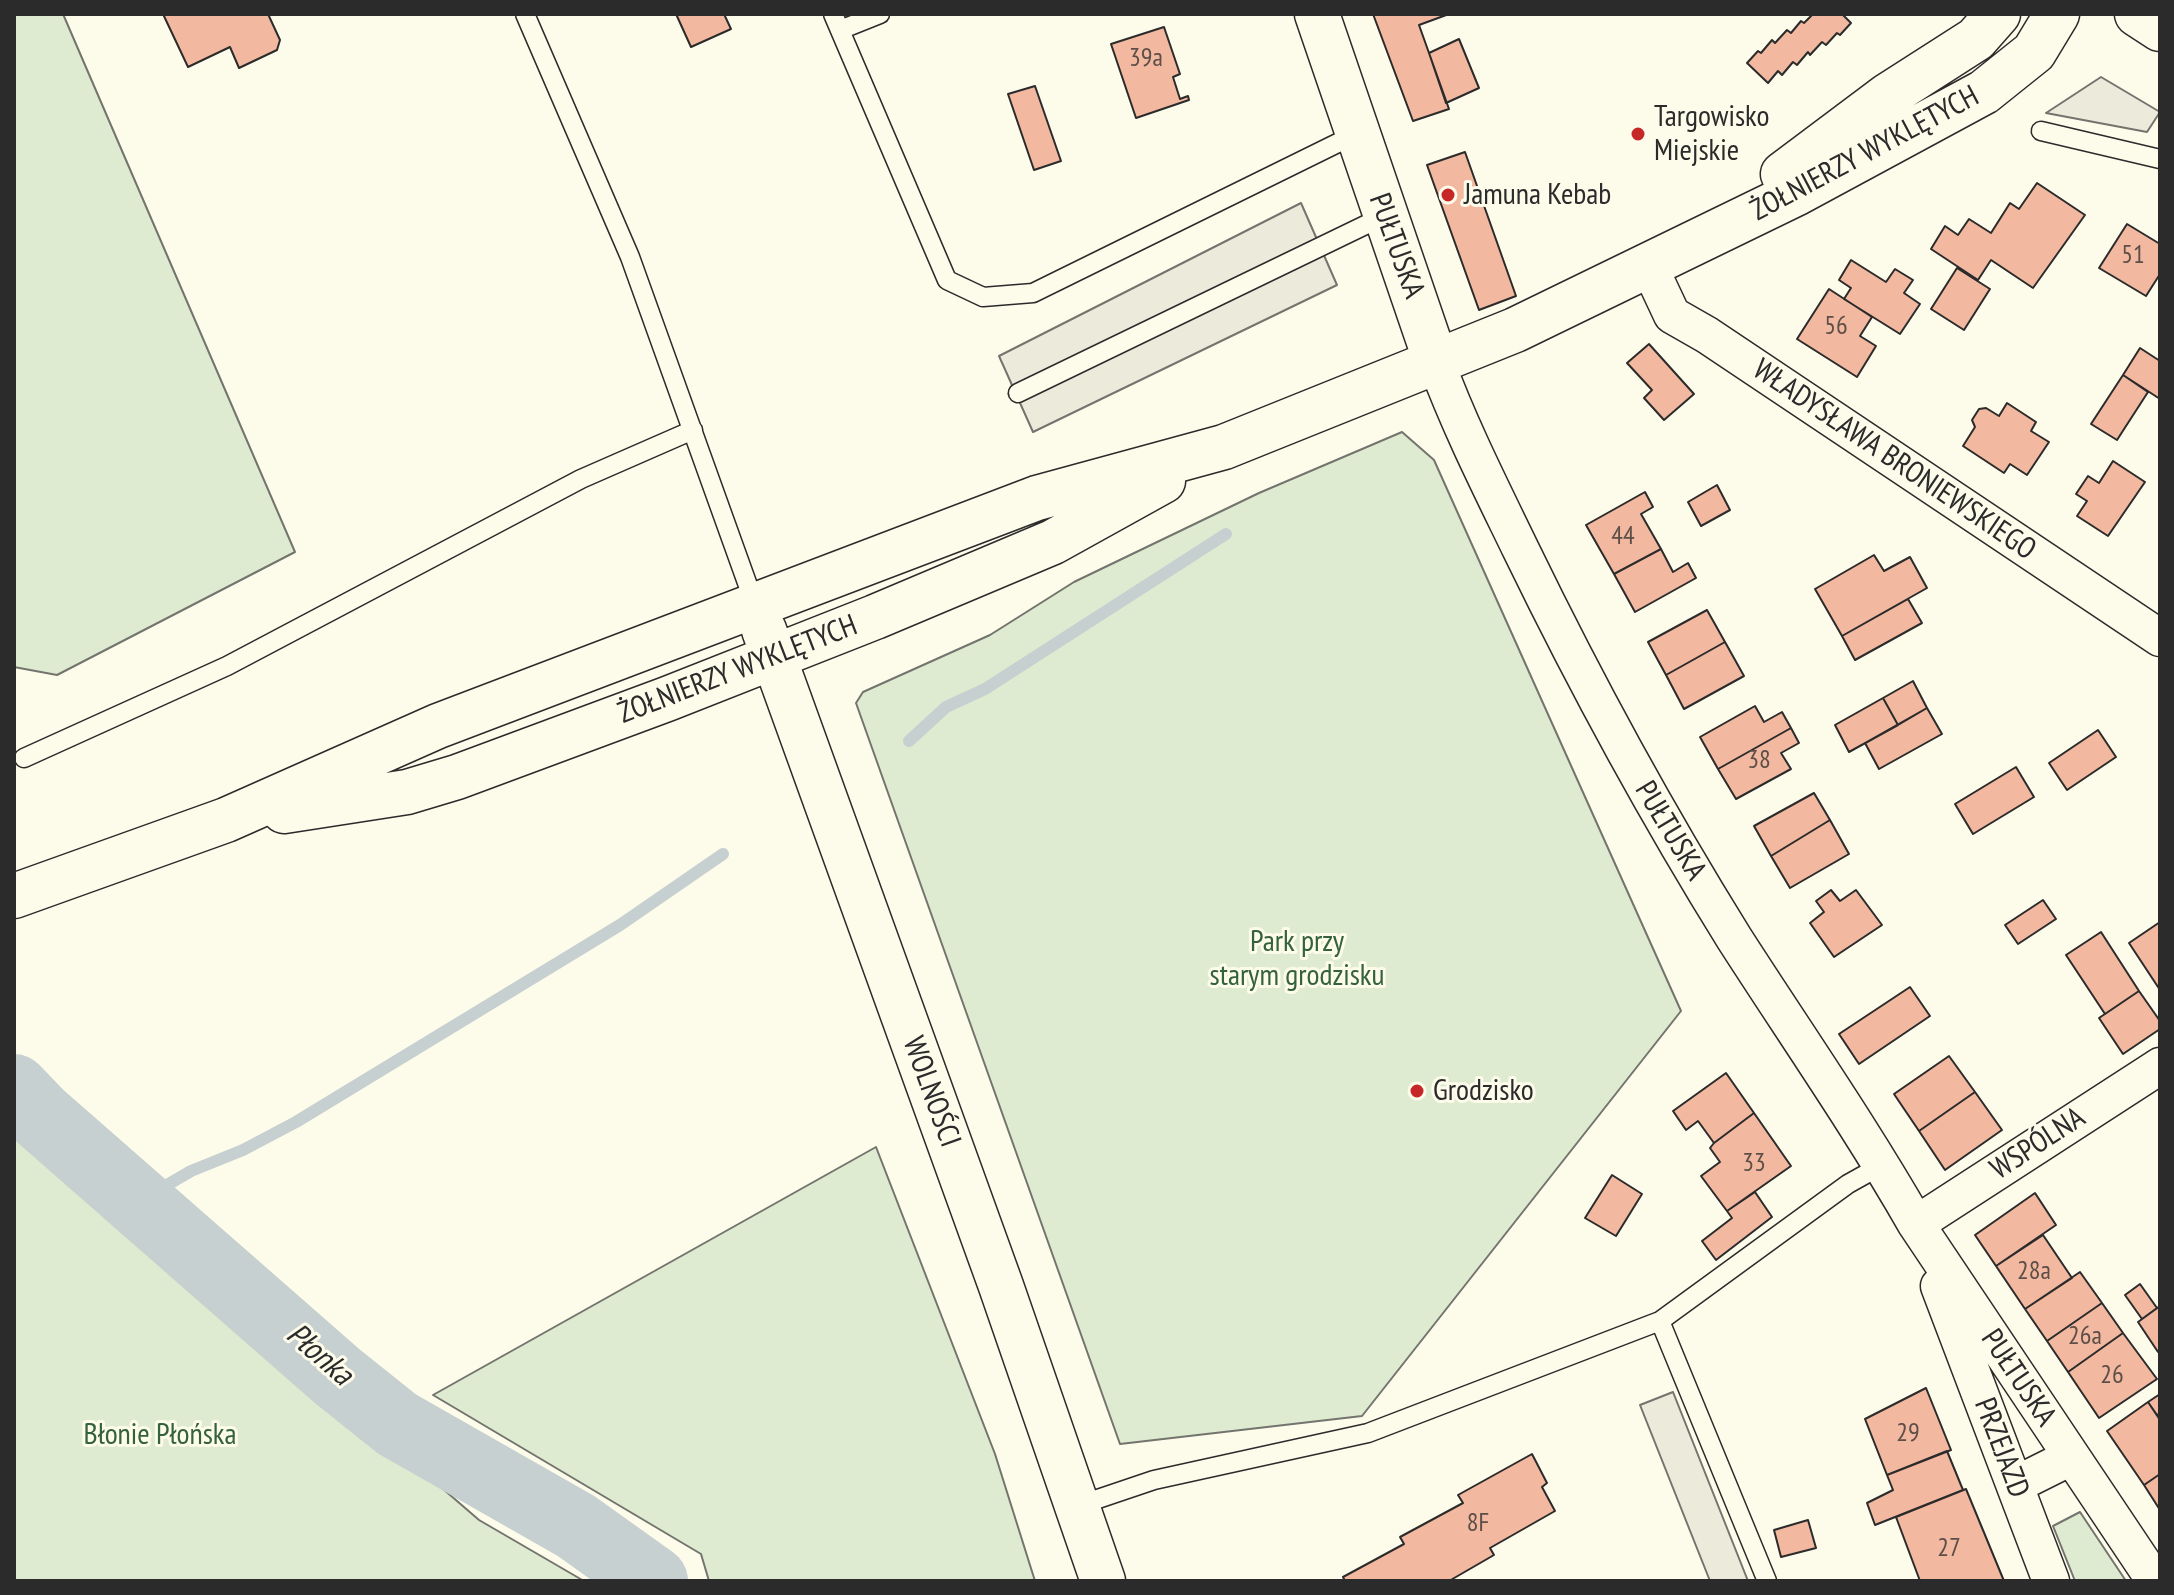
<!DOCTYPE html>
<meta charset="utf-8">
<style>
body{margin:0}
#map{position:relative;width:2174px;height:1595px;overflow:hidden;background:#fdfbea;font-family:"PT Sans Narrow",sans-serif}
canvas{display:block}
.frame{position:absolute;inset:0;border:16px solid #2b2b2b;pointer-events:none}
</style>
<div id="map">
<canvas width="2174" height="1595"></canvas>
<div class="frame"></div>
</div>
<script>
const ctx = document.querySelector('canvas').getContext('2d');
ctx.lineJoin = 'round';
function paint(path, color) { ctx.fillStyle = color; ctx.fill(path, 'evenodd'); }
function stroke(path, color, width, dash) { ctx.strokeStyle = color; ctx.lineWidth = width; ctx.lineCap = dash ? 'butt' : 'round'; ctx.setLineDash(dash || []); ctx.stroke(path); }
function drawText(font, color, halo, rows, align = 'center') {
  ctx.font = font + ' "PT Sans Narrow",sans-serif'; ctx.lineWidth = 6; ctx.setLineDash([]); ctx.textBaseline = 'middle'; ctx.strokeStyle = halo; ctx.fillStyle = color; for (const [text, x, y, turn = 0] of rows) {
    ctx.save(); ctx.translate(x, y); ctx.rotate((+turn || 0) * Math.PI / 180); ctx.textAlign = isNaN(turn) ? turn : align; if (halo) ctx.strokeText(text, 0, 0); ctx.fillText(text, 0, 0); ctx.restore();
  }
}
const green = new Path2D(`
 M14,14H63L295,552L57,675L14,667Z
 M1402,432L1434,460L1681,1011L1362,1416L1120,1444L856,703L863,692L990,635L1074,582L1259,493Z
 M14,1118L479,1520L584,1581H14Z
 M876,1147L995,1454L1035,1581H709L701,1554L433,1395Z
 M2080,1512L2126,1581H2075L2053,1526Z`);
const parking = new Path2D(`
 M2101,77L2160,112L2147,132L2046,113Z
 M1301,203L1337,285L1033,432L999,356Z
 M1673,1392L1748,1581H1710L1640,1405Z`);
const stream = new Path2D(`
 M909,741L946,707L985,689L1226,534
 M138,1202L191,1171L243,1150L296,1122L620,925L723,854`);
const river = new Path2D(`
 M14,1089L39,1115L337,1376L397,1424L576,1526L653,1581`);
const building = new Path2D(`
 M163,14H268L280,40L277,50L239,68L230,47L188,67Z
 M676,14H724L731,29L691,47Z
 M1373,14H1449L1419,25L1449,109L1413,121Z
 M1813,14H1842L1851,23L1840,35L1837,33L1826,45L1822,42L1810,55L1808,52L1797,65L1793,62L1782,75L1778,71L1768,83L1747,63L1758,51L1761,53L1772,40L1775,43L1787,30L1791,33L1801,21L1804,23Z
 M1164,27L1180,74L1173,77L1180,99L1188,96L1189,100L1136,118L1111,44Z
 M1459,39L1479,88L1446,103L1429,53Z
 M1035,86L1061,161L1034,170L1008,94Z
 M1465,152L1516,296L1479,310L1427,165Z
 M2037,183L2085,215L2033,288L1991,260L1978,280L1931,249L1945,226L1958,235L1969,219L1991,233L2010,203L2019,209Z
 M2127,224L2160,244V274L2146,296L2099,268Z
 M1851,260L1886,282L1895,269L1913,280L1904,293L1920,304L1900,334L1844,299L1851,288L1839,280Z
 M1957,268L1990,289L1964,330L1931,309Z
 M1829,289L1872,317L1860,336L1876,346L1857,377L1797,339Z
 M1649,344L1694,394L1664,420L1644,398L1652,390L1627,363Z
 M2140,348L2160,361V399L2123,375Z
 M2123,375L2148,392L2117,440L2091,424Z
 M2007,403L2036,422L2031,431L2049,442L2027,475L2010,464L2004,473L1963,446L1975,427L1972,420L1979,409L1986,408L1999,416Z
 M2113,461L2145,482L2108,536L2077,516L2087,501L2076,494L2088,476L2099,483Z
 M1717,485L1730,510L1701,526L1688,502Z
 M1645,492L1653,507L1641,514L1661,549L1614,574L1586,525Z
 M1661,549L1673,572L1688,563L1696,578L1635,612L1614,574Z
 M1874,555L1884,571L1910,557L1927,588L1842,636L1815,589Z
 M1908,599L1922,623L1855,660L1842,636Z
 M1707,610L1725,642L1666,675L1648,642Z
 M1725,642L1744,676L1684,709L1666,675Z
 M1913,681L1927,708L1898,725L1883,698Z
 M1883,698L1898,725L1849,752L1835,725Z
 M1755,706L1764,722L1782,712L1791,728L1718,769L1700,737Z
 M1927,708L1942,734L1879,769L1865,743Z
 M1791,728L1799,743L1781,753L1791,769L1736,799L1718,769Z
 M2098,730L2116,757L2067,790L2049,763Z
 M2016,767L2034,797L1973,834L1955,804Z
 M1814,793L1830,820L1771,856L1754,826Z
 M1830,820L1849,854L1790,888L1771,856Z
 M1831,890L1840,901L1856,890L1882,925L1834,957L1810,923L1824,912L1816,901Z
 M2043,900L2056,919L2018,944L2005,925Z
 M2160,922V990L2129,943Z
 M2101,932L2139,991L2105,1014L2066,955Z
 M1910,987L1930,1016L1859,1064L1839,1034Z
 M2139,991L2160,1021V1029L2123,1054L2099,1018Z
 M1949,1056L1975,1092L1919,1131L1894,1094Z
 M1726,1073L1754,1113L1714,1143L1698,1121L1686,1130L1673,1111Z
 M1975,1092L2002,1130L1945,1170L1919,1131Z
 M1754,1113L1791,1166L1727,1211L1701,1176L1720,1162L1710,1148L1714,1143Z
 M1612,1175L1642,1194L1616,1236L1585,1218Z
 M1755,1192L1772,1217L1716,1260L1702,1241L1732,1218L1727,1211Z
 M2035,1193L2056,1225L1996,1266L1975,1235Z
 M2043,1235L2072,1278L2025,1309L1996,1266Z
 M2080,1272L2102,1303L2047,1341L2025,1309Z
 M2140,1284L2157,1308L2142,1319L2125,1295Z
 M2102,1303L2123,1333L2068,1372L2047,1341Z
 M2160,1306V1351L2158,1352L2138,1322Z
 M2123,1333L2157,1379L2099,1418L2068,1372Z
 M1926,1388L1951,1450L1887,1475L1865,1419Z
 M2160,1394V1413L2157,1415L2148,1402Z
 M2148,1402L2160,1420V1474L2144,1485L2107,1431Z
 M1947,1451L1963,1490L1875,1525L1867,1503L1893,1490L1887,1475Z
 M1532,1454L1547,1483L1542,1487L1555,1511L1490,1548L1494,1555L1449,1581H1345L1343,1577L1404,1544L1400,1537L1463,1503L1458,1495Z
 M2160,1474V1510L2144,1485Z
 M1966,1489L2004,1581H1920L1896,1517Z
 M1808,1520L1816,1548L1781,1557L1774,1530Z`);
const lane = new Path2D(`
 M525,14L630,257L755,605
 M833,14L947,280L983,297L1033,293L1356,134
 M840,30L880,14
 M2041,131L2160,159
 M1018,393L1384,216
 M24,758L227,666L581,479L693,430
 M1660,1321L1767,1581
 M1077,1506L1154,1480L1368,1433L1660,1321L1848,1184L1882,1165`);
const street = new Path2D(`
 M1649,266L1672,315L1707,335L2160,638
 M1436,362C1460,427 1491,488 1521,550C1586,684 1655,811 1734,938C1795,1033 1860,1126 1916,1224L2155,1581
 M1916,1224L2160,1066
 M1939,1286L2051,1581
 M2015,1485L2071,1457`);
const secondary = new Path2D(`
 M1317,14L1436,362
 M2137,14L2160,29
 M1783,174L1887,96L1976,39L1998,14
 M764,630L1001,1286L1103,1581
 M284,811L407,792L457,777L667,699L875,617L1053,542L1163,481
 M14,896L226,820L438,726L1037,498L1224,447L1515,330L1797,193L1984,92L2034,52L2057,14`);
const markers = [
 [1638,134,8,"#c62828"],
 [1448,195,8,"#c62828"],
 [1417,1091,8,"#c62828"]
];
const numberNames = [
 ["39a",1146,59],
 ["51",2133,256],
 ["56",1836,327],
 ["44",1623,537],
 ["38",1759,761],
 ["33",1754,1164],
 ["28a",2034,1272],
 ["26a",2085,1337],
 ["26",2112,1376],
 ["29",1908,1434],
 ["8F",1478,1524],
 ["27",1949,1549]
];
const poiNames = [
 ["Targowisko",1654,117],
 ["Miejskie",1654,151],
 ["Jamuna Kebab",1464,195],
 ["Grodzisko",1433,1091]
];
const streetNames = [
 ["ŻOŁNIERZY WYKLĘTYCH",1865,154,-28],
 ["PUŁTUSKA",1396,246,70],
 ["WŁADYSŁAWA BRONIEWSKIEGO",1894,460,34],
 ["ŻOŁNIERZY WYKLĘTYCH",738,670,-21],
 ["PUŁTUSKA",1670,831,59],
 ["WOLNOŚCI",931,1092,70],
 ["WSPÓLNA",2038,1144,-33],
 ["PUŁTUSKA",2018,1378,56],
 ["PRZEJAZD",2001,1448,69]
];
const parkNames = [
 ["Park przy",1297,942],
 ["starym grodzisku",1297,976],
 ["Błonie Płońska",160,1435]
];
const waterNames = [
 ["Płonka",319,1355,41]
];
paint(green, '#deebd1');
stroke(green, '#74746e', 2);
paint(parking, '#eceadb');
stroke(parking, '#74746e', 2);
stroke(stream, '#c7d0d0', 12);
stroke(river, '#c7d0d0', 70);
paint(building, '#f2b8a0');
stroke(building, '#2b2b2b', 2);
stroke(lane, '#2b2b2b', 21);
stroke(street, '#2b2b2b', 39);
stroke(secondary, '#2b2b2b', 47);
stroke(lane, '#fdfbea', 18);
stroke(street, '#fdfbea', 36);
stroke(secondary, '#fdfbea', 44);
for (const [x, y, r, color] of markers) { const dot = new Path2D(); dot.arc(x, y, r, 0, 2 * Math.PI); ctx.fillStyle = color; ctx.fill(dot); stroke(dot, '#fdfbea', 3); }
drawText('26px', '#5d4e48', null, numberNames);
drawText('30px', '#2b2b2b', '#fdfbea', poiNames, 'left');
drawText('30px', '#2b2b2b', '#fdfbea', streetNames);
drawText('30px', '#34623c', '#fdfbea', parkNames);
drawText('italic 32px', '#2b2b2b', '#fdfbea', waterNames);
</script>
